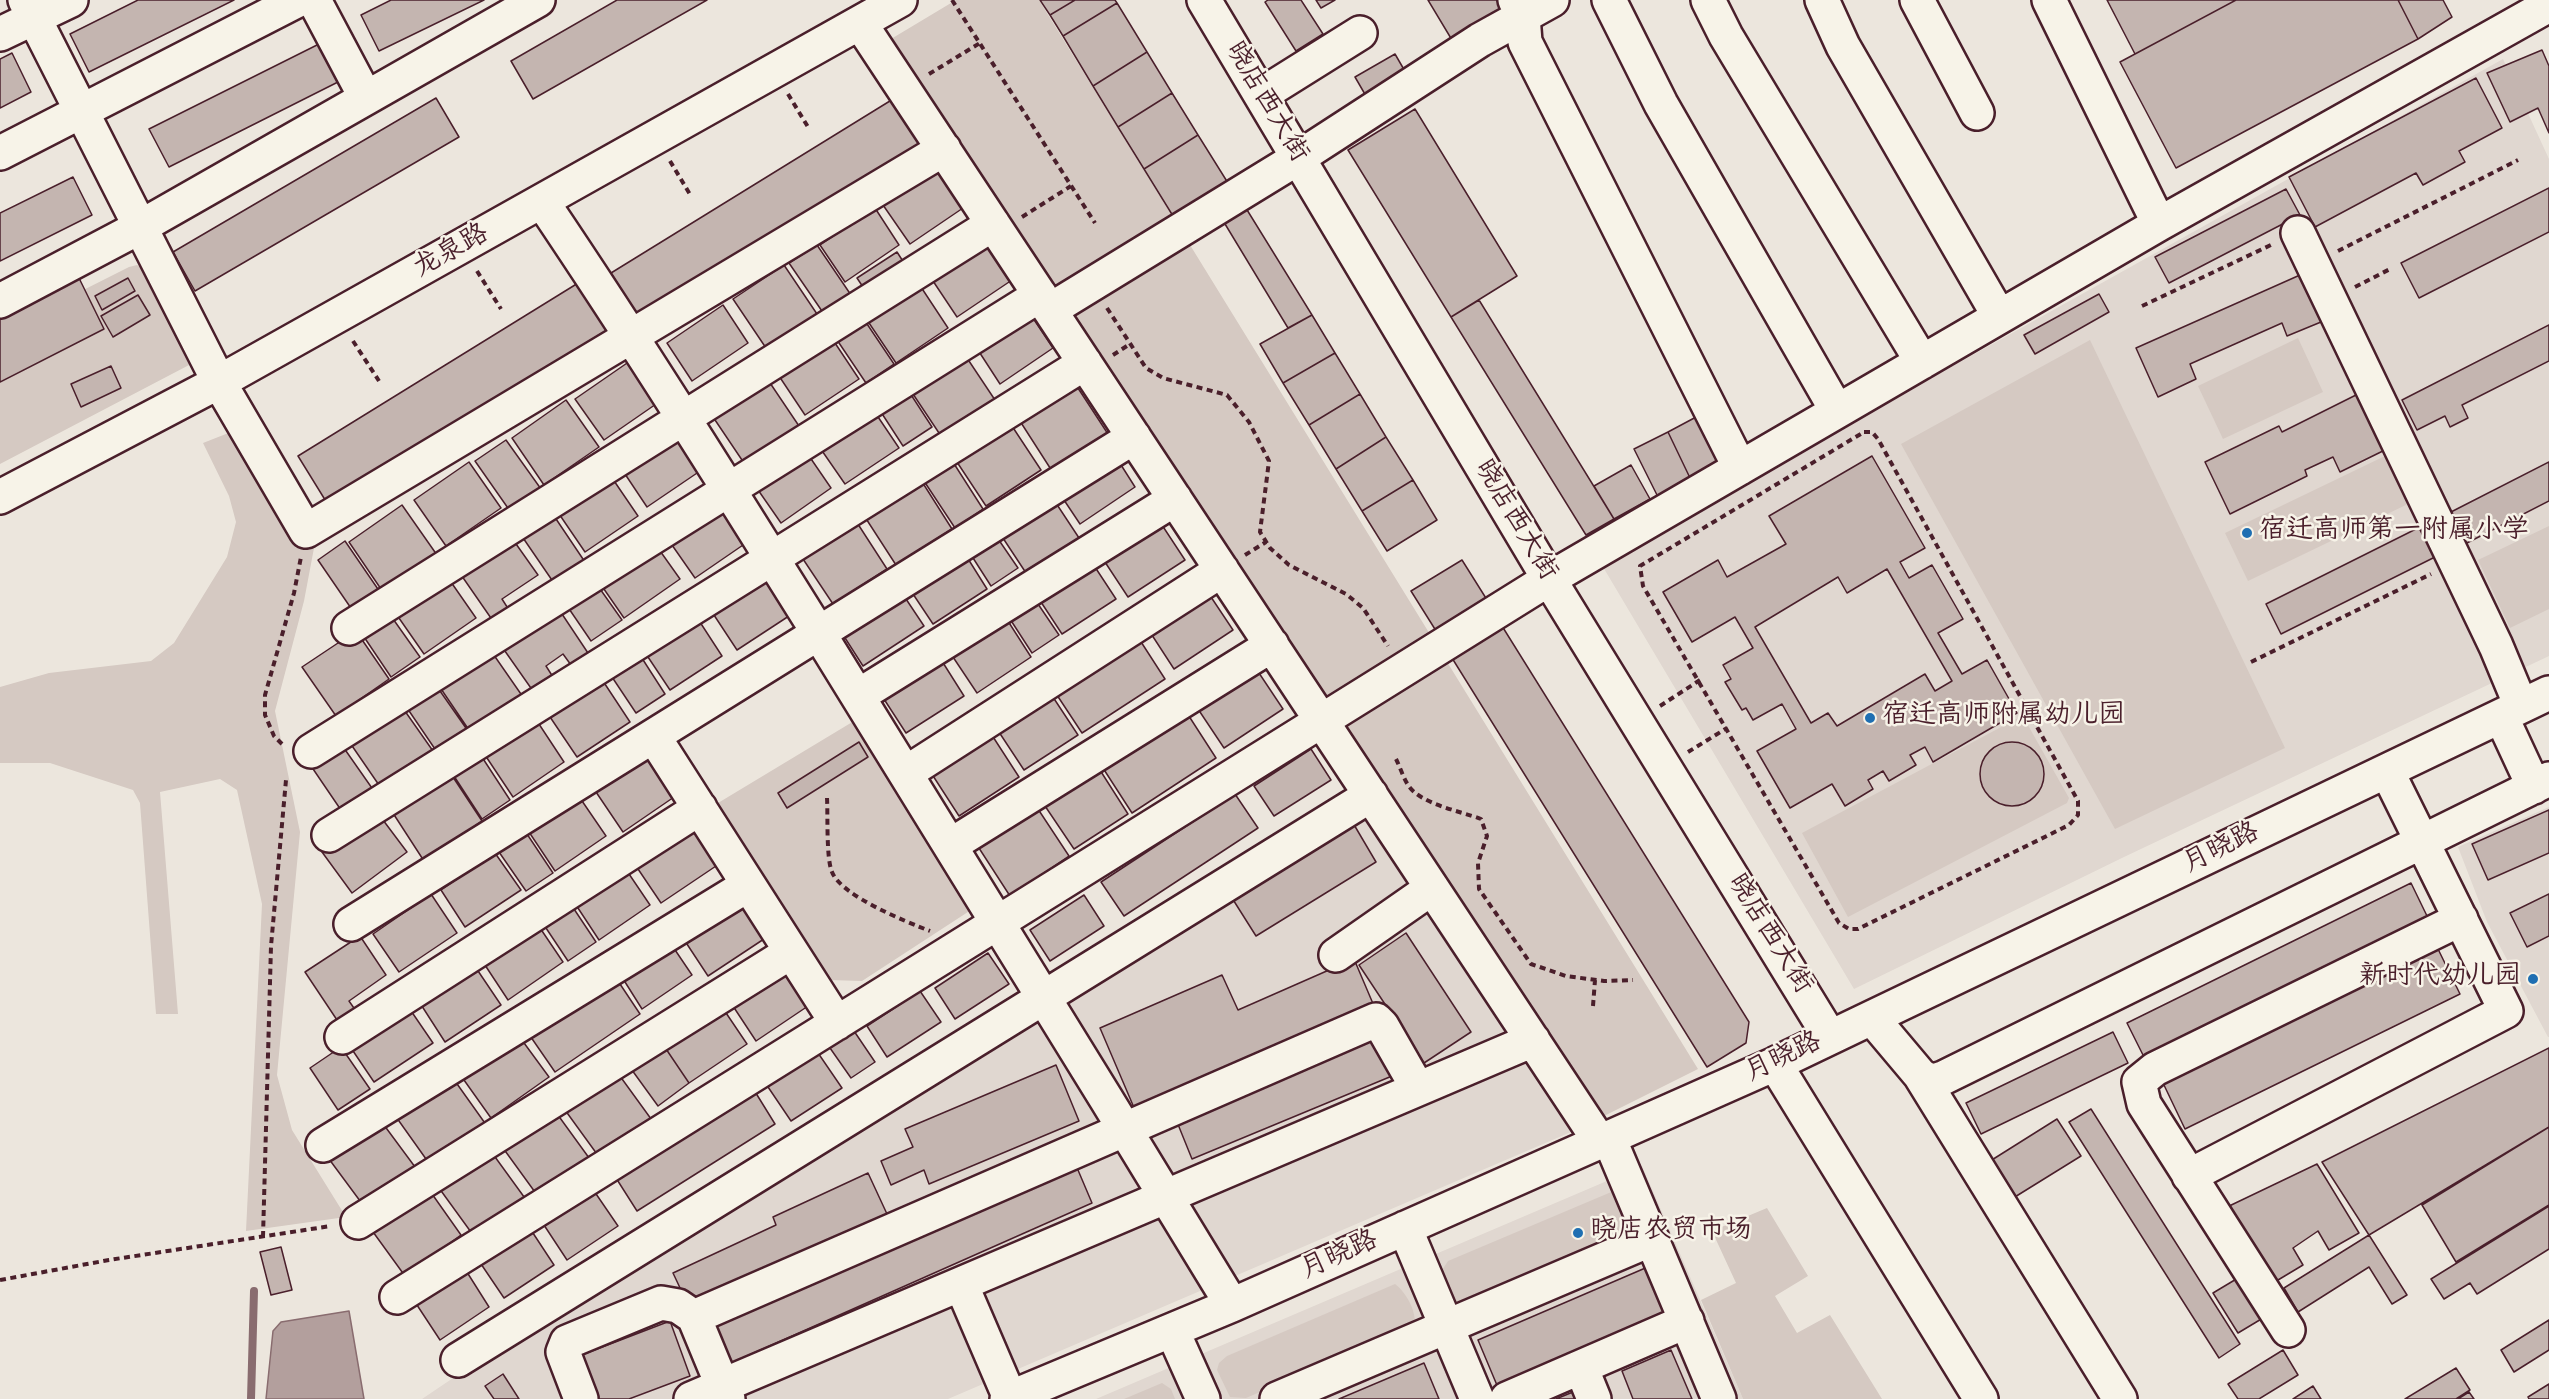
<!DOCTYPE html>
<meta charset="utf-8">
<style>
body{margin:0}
canvas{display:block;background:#ece6dd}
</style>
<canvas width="2549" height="1399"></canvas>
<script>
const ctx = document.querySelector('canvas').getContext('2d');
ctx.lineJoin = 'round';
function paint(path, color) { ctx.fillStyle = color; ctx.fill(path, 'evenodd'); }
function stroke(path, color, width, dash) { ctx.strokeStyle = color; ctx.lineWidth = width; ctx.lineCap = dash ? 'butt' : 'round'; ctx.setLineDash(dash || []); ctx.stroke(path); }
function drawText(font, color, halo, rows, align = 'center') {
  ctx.font = font + ' "Indie Flower","LXGW WenKai TC",sans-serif'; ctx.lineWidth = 5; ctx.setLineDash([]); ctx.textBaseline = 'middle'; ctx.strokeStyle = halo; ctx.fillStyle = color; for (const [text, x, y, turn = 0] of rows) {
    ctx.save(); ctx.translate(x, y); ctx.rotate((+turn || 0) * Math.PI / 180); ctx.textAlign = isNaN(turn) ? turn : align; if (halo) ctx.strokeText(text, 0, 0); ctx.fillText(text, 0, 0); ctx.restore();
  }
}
const built = new Path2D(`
 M2503,59L2549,159V656L2124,857L1854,989L1603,567L1876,409Z
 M2549,807V1037H2548L2487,922L2458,847Z
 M1364,812L1578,1129L948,1399H422L496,1349Z
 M1642,1166L1743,1399H1096Z`);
const green = new Path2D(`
 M956,0H1039L1698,1069L1594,1121L886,42Z
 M137,265L145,270L189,352L191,364L0,464V332L129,267Z
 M2298,338L2323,392L2223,439L2198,386Z
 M2090,340L2285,748L2115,829L1901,444Z
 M231,432L314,548L304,601L275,711L300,832L277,1075L292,1130L346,1217L246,1231L262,904L237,790L220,779L160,792L178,1014H156L140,803L133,790L50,763H0V687L49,673L151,661L174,643L227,557L236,522L229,496L203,443Z
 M2387,455L2410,503L2248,581L2225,533Z
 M2549,526V609L2510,628L2478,560Z
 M2020,717L2025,720L2069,798L2067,803L1848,917L1802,833Z
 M854,721L971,910L862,981L829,980L718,803Z
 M1616,1190L1636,1232L1460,1304L1451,1302L1439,1275L1448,1261Z
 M1767,1208L1808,1276L1775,1296L1797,1333L1830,1315L1882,1399H1743L1701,1300L1736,1283L1712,1231Z
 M1395,1284C1406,1292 1418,1313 1414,1327L1246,1398L1230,1397L1217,1370L1219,1363L1227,1356Z
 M1162,1383L1171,1389L1175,1399H1124Z`);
const water = new Path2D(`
 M349,1311L364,1399H266L273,1331L281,1322Z`);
const stream = new Path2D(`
 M251,1399L254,1291`);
const building = new Path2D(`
 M138,0H234L89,72L70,34Z
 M391,0H484L379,51L361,15Z
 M617,0H707L533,99L511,61Z
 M1040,0H1075L1050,15Z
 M1075,0H1115L1117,3L1063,36L1050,15Z
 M1268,0H1301L1323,34L1296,51L1265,2Z
 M1316,0H1335L1321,8Z
 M1428,0H1500L1505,9L1452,40Z
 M2107,0H2236L2135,54Z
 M2236,0H2398L2418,39L2176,168L2120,62Z
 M2398,0H2443L2452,17L2418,39Z
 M1117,3L1147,52L1093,86L1063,36Z
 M319,44L338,82L169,167L149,129Z
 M2542,50L2549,66V133L2538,108L2510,122L2487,73Z
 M1147,52L1172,93L1118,127L1093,86Z
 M12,53L31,92L0,108V59Z
 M1395,54L1406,73L1366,96L1355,77Z
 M2476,78L2502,128L2459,151L2465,162L2423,185L2416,173L2315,227L2289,177Z
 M1172,93L1198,135L1144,169L1118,127Z
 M898,96L927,145L641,322L611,273Z
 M436,98L459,137L195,291L173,252Z
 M1415,109L1517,276L1451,317L1348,150Z
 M1198,135L1228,183L1173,216L1144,169Z
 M940,167L966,206L910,244L883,205Z
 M73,177L92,215L0,261V213Z
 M2549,188V232L2419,298L2401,263Z
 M2286,189L2300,215L2169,283L2155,257Z
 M1244,205L1312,315L1288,328L1222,219Z
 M875,208L899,245L845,282L820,245Z
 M984,238L1012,280L957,317L929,275Z
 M817,245L851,295L824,314L789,263Z
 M897,252L908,269L869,296L857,278Z
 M784,265L817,314L766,348L733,299Z
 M2300,275L2321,322L2287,336L2282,323L2190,364L2196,379L2158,397L2136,348Z
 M78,276L104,329L0,382V316Z
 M128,278L135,291L102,310L95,296Z
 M583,280L612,327L327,503L298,456Z
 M917,281L948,328L896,363L865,317Z
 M2099,294L2109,312L2035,354L2024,335Z
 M138,295L150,315L113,337L101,316Z
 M1479,300L1614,519L1586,535L1451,317Z
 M723,305L748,343L692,381L667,343Z
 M1029,312L1053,348L1000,384L976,347Z
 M861,315L894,364L866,383L833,334Z
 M1312,315L1335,353L1283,383L1260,344Z
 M2549,325V361L2462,405L2468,418L2450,427L2445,416L2417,430L2402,400Z
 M829,334L859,379L805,415L775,370Z
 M961,349L997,403L943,439L907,385Z
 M1335,353L1360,394L1309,425L1283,383Z
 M630,361L659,402L604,440L575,399Z
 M111,366L121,388L81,407L71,384Z
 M766,377L799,426L744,463L711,414Z
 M1074,382L1108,434L1052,471L1018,418Z
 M906,387L932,427L903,446L877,406Z
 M2362,392L2389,448L2340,472L2333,457L2305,470L2307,476L2230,514L2205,462L2279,426L2282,432Z
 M1360,394L1386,437L1336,469L1309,425Z
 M566,400L599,447L544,485L512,438Z
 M872,408L899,448L845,484L818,445Z
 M1698,416L1722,464L1691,480L1668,432Z
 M1008,420L1041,470L986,506L953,456Z
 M676,430L703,469L647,507L621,468Z
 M1668,432L1691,480L1658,497L1634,449Z
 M1386,437L1413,480L1362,511L1336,469Z
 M506,440L541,489L510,511L475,461Z
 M807,453L831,488L781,523L756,487Z
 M1872,456L1925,548L1900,562L1909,578L1932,565L1963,619L1938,633L1962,674L1987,660L2017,713L1933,762L1925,747L1910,755L1916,765L1889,781L1883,771L1868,780L1873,789L1845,806L1832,784L1790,808L1757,751L1796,729L1782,704L1753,720L1746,708L1742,710L1725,682L1731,679L1723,665L1753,648L1735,617L1692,642L1663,592L1718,560L1727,577L1786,544L1769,516ZM1887,569L1952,681L1935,691L1925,674L1837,726L1828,713L1811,723L1755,627L1838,577L1847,593Z
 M1116,457L1135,487L1080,524L1060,494Z
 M951,459L983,509L955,528L922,478Z
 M469,462L501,508L446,546L414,500Z
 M2549,462V501L2465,544L2449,513Z
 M1631,465L1650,499L1614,519L1594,486Z
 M608,472L638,516L585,552L555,508Z
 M919,477L952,529L896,565L863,514Z
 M1413,480L1437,520L1387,551L1362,511Z
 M1050,494L1083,544L1030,579L997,529Z
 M716,500L746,543L695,578L665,535Z
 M402,505L437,555L383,592L349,542Z
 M550,510L587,565L556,586L519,532Z
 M854,518L887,569L833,604L799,553Z
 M1160,522L1185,560L1128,597L1103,559Z
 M2422,526L2437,556L2281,634L2266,604Z
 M992,530L1018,568L991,586L966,547Z
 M509,534L538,575L502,599L509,610L493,621L457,569Z
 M345,541L382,595L355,614L318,560Z
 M653,541L680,579L624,618L597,579Z
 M960,546L987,589L933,624L905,582Z
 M1462,560L1489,603L1438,634L1411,591Z
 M1093,564L1116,599L1062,634L1039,599Z
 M444,572L476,618L424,654L392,608Z
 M764,572L792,614L737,650L710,609Z
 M593,579L622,620L591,641L563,600Z
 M898,587L924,626L863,666L838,627Z
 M1207,591L1233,630L1174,669L1148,629Z
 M1036,601L1059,635L1032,653L1010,619Z
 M556,605L588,653L571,665L563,654L546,666L553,677L533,691L500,644Z
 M386,609L420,657L391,677L358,628Z
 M696,616L722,656L670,690L644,651Z
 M1006,618L1031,657L977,693L951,654Z
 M1497,618L1749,1022L1746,1043L1707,1067L1447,650Z
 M356,631L389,679L336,716L302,667Z
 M1134,631L1165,679L1082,733L1051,686Z
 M489,648L523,697L471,733L437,683Z
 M638,652L665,694L636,713L608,671Z
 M940,658L964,696L906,733L882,696Z
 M1257,670L1283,709L1224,748L1198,709Z
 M599,675L630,722L577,757L546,711Z
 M433,681L468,731L437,752L403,702Z
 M1047,688L1078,735L1024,770L993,723Z
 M400,704L433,751L381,788L348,740Z
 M1185,710L1216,758L1132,813L1101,765Z
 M535,718L564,762L513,797L483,752Z
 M986,726L1019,777L959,816L926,765Z
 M339,741L374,791L343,813L309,763Z
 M859,742L868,757L787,808L778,793Z
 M1980 774a32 32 0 1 1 64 0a32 32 0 1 1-64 0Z
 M1311,749L1331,780L1274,816L1254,786Z
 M478,751L510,800L482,819L450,770Z
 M650,756L677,795L623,832L596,792Z
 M1098,767L1128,814L1074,849L1043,803Z
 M447,768L482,821L424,861L389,807Z
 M1235,794L1258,828L1124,916L1101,882Z
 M580,798L606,836L555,871L529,832Z
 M1036,806L1069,856L1010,896L977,845Z
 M2549,810V853L2488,880L2472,844Z
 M377,812L407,852L352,893L322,852Z
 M1353,823L1376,862L1256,936L1232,898Z
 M693,827L719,864L661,903L636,866Z
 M527,834L553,873L526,891L499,852Z
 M495,853L521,890L465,927L441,890Z
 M627,871L650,905L599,940L576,905Z
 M2411,883L2428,918L2144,1057L2127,1023Z
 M431,894L457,933L399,972L373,934Z
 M2549,894V936L2527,947L2510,913Z
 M1084,895L1104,926L1050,961L1030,930Z
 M739,896L767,937L708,976L681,935Z
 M568,900L596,942L568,961L540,919Z
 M536,922L563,962L508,1000L481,959Z
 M1406,933L1471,1032L1424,1063L1359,965Z
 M360,936L386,975L349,1001L356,1011L339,1023L305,972Z
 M669,941L692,975L642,1009L620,974Z
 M2438,949L2460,994L2185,1129L2163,1083Z
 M988,953L1009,984L955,1019L935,988Z
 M1354,959L1374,1006L1135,1110L1100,1028L1222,975L1238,1010Z
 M787,961L814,1002L756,1041L729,1000Z
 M472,962L501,1005L445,1042L418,1000Z
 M612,972L640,1014L555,1072L526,1030Z
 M920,991L941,1022L887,1057L867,1026Z
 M720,1004L747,1044L689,1083L662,1043Z
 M407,1005L433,1043L374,1082L349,1045Z
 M854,1031L875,1062L851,1078L830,1048Z
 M516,1032L549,1077L491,1118L459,1073Z
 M2113,1032L2128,1063L1981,1134L1966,1103Z
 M1375,1034L1392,1076L1192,1159L1175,1117Z
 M662,1043L689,1083L658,1106L629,1066Z
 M341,1047L370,1089L338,1110L310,1068Z
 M2549,1048V1127L2369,1235L2322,1162Z
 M816,1050L842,1088L791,1121L766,1084Z
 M1056,1065L1079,1121L929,1184L924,1170L891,1185L881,1161L913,1147L905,1129Z
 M617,1072L654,1123L602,1161L565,1110Z
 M450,1074L487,1126L431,1166L394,1114Z
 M754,1090L775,1124L637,1211L616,1178Z
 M2091,1109L2240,1344L2219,1358L2069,1122Z
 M555,1111L592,1162L540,1199L503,1148Z
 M2057,1119L2081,1156L2010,1200L1987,1163Z
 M381,1121L418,1171L366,1209L329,1159Z
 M2549,1127V1205L2456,1262L2422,1205Z
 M490,1150L527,1201L476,1239L439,1188Z
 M1075,1163L1092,1203L729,1364L712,1324Z
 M2317,1164L2359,1233L2329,1250L2318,1231L2293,1248L2303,1265L2273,1283L2225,1208Z
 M868,1173L887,1214L689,1307L673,1273L776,1225L773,1217Z
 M425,1184L461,1235L405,1276L368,1225Z
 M592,1188L618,1226L567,1260L542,1222Z
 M2549,1206V1249L2477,1294L2470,1283L2444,1299L2431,1279Z
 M529,1227L554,1265L504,1298L479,1261Z
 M2369,1235L2407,1295L2392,1304L2369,1267L2298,1312L2284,1288Z
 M281,1247L292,1290L271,1295L260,1252Z
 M1650,1266L1672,1317L1499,1390L1478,1340Z
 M465,1269L489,1307L440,1340L415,1302Z
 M2238,1278L2263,1318L2238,1333L2213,1293Z
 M2549,1320V1350L2514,1372L2501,1350Z
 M670,1321L690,1376L629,1399H586L571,1359Z
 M1671,1350L1692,1399H1633L1622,1371Z
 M2283,1350L2298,1375L2259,1399H2238L2228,1384Z
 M1424,1363L1439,1399H1339Z
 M2456,1368L2470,1390L2456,1399H2405Z
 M503,1374L519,1399H494L485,1386Z
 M2549,1384V1399H2529L2528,1397Z
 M2313,1386L2321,1399H2293Z
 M1573,1392L1577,1399H1556Z
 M2469,1392L2474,1399H2458Z`);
const path = new Path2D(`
 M952,0L1095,223
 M929,74L980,43
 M788,94L808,127
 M670,161L691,196
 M1022,217L1071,186
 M2338,251L2518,160
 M477,271L501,309
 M2355,287L2392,268
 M2142,306L2273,244
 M1107,308L1146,368L1163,378L1227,395L1249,422L1269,461L1260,532L1270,548L1289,565L1346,594L1363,608L1388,646
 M353,341L379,381
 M1113,355L1130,344
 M1864,432H1872L1878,439L2078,801V815L2069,825L1858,929H1849L1839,923L1643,586L1640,566Z
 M1245,555L1266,542
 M2251,662L2431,574
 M1660,706L1700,680
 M282,744L274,736L265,715V695L294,593L301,557
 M1688,752L1727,728
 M1396,759C1400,767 1403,777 1408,785C1420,804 1460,811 1481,819L1487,836L1478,863L1479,889L1531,964L1566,976L1604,981L1633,980
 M827,798C828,815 826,858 832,872C841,896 907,922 930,931
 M1593,1006L1595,980
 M263,1237L271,946L286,780
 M0,1280L109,1260L331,1226`);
const minor = new Path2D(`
 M25,0L219,382L306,531L944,149
 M314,0L366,98
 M1204,0L1549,579L1830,1037
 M1515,0L1523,16L1525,42L1740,468
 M1609,0L1661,104L1837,411
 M1708,0L1726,36L1922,362
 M1822,0L1843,46L1999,316
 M1917,0L1977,113
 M2049,0L2159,224
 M860,23L1600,1142
 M0,34L71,0
 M1261,95L1360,33
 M0,153L298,0
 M543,203C638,344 728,488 818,632C957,855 1095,1080 1232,1305
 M2298,233L2496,646L2521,706
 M0,301L140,227L538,0
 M1050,310L1298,158L1480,40L1552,0
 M0,497L219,382L900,0
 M349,628L993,224
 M858,696L1175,499
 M2501,716L2534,787
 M654,737L837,1023
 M311,751L1040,295
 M906,773L1222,570
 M329,835L1085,363
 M951,845L1272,645
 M351,924L1134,437
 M1336,955L1432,888
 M1872,1018L1920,1075L1931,1082L1943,1078L2549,779
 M342,1037L700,808
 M1775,1064L1981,1399
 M1920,1075L2120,1399
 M1609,1138L1719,1399
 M323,1145L748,885
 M2189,1176L2506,1011L2387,771
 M358,1222L791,952
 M1405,1228L1477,1399
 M961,1284L1010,1398
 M397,1297L1549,579L2159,224L2549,5
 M694,1317L1376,1020L1382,1026L1418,1089
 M1172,1330L1203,1399
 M2288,1330L2144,1104L2139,1082L2155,1069L2461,919
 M458,1360L1371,795
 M1581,1367L1594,1399
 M581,1399L563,1352L567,1342L661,1303L678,1306L694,1317L728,1399
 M691,1399L1533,1040
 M1007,1399L1232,1305L1775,1064L2549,693
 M1277,1399L1652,1239
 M1507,1399L1687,1321`);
const markers = [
 [2247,533,6,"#1f6fb2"],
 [1870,718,6,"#1f6fb2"],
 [2533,979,6,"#1f6fb2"],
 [1578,1233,6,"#1f6fb2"]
];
const streetNames = [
 ["晓店西大街",1265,103,59],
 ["龙泉路",452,253,-29],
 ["晓店西大街",1514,521,59],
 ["月晓路",2222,850,-26],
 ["晓店西大街",1768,935,58],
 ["月晓路",1784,1059,-25],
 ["月晓路",1340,1257,-24]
];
const poiNames = [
 ["宿迁高师第一附属小学",2259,533],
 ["宿迁高师附属幼儿园",1882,718],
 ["新时代幼儿园",2521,979,"right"],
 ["晓店农贸市场",1590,1233]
];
paint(built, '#e0d7d0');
paint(green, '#d5c9c2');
paint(water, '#b39f9d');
stroke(water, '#896c6f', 1.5);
stroke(stream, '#896c6f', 8);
paint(building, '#c4b5b0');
stroke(building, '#4a1f2b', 1.5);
stroke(minor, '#4a1f2b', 38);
stroke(path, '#4a1f2b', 4, [6, 4.5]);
stroke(minor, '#f7f3e8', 33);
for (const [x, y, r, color] of markers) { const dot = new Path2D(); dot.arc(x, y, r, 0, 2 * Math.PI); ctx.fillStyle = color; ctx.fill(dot); stroke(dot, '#f7f3e8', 2); }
drawText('27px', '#4a1f2b', '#f7f3e8', streetNames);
drawText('27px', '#4a1f2b', '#f7f3e8', poiNames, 'left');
</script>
